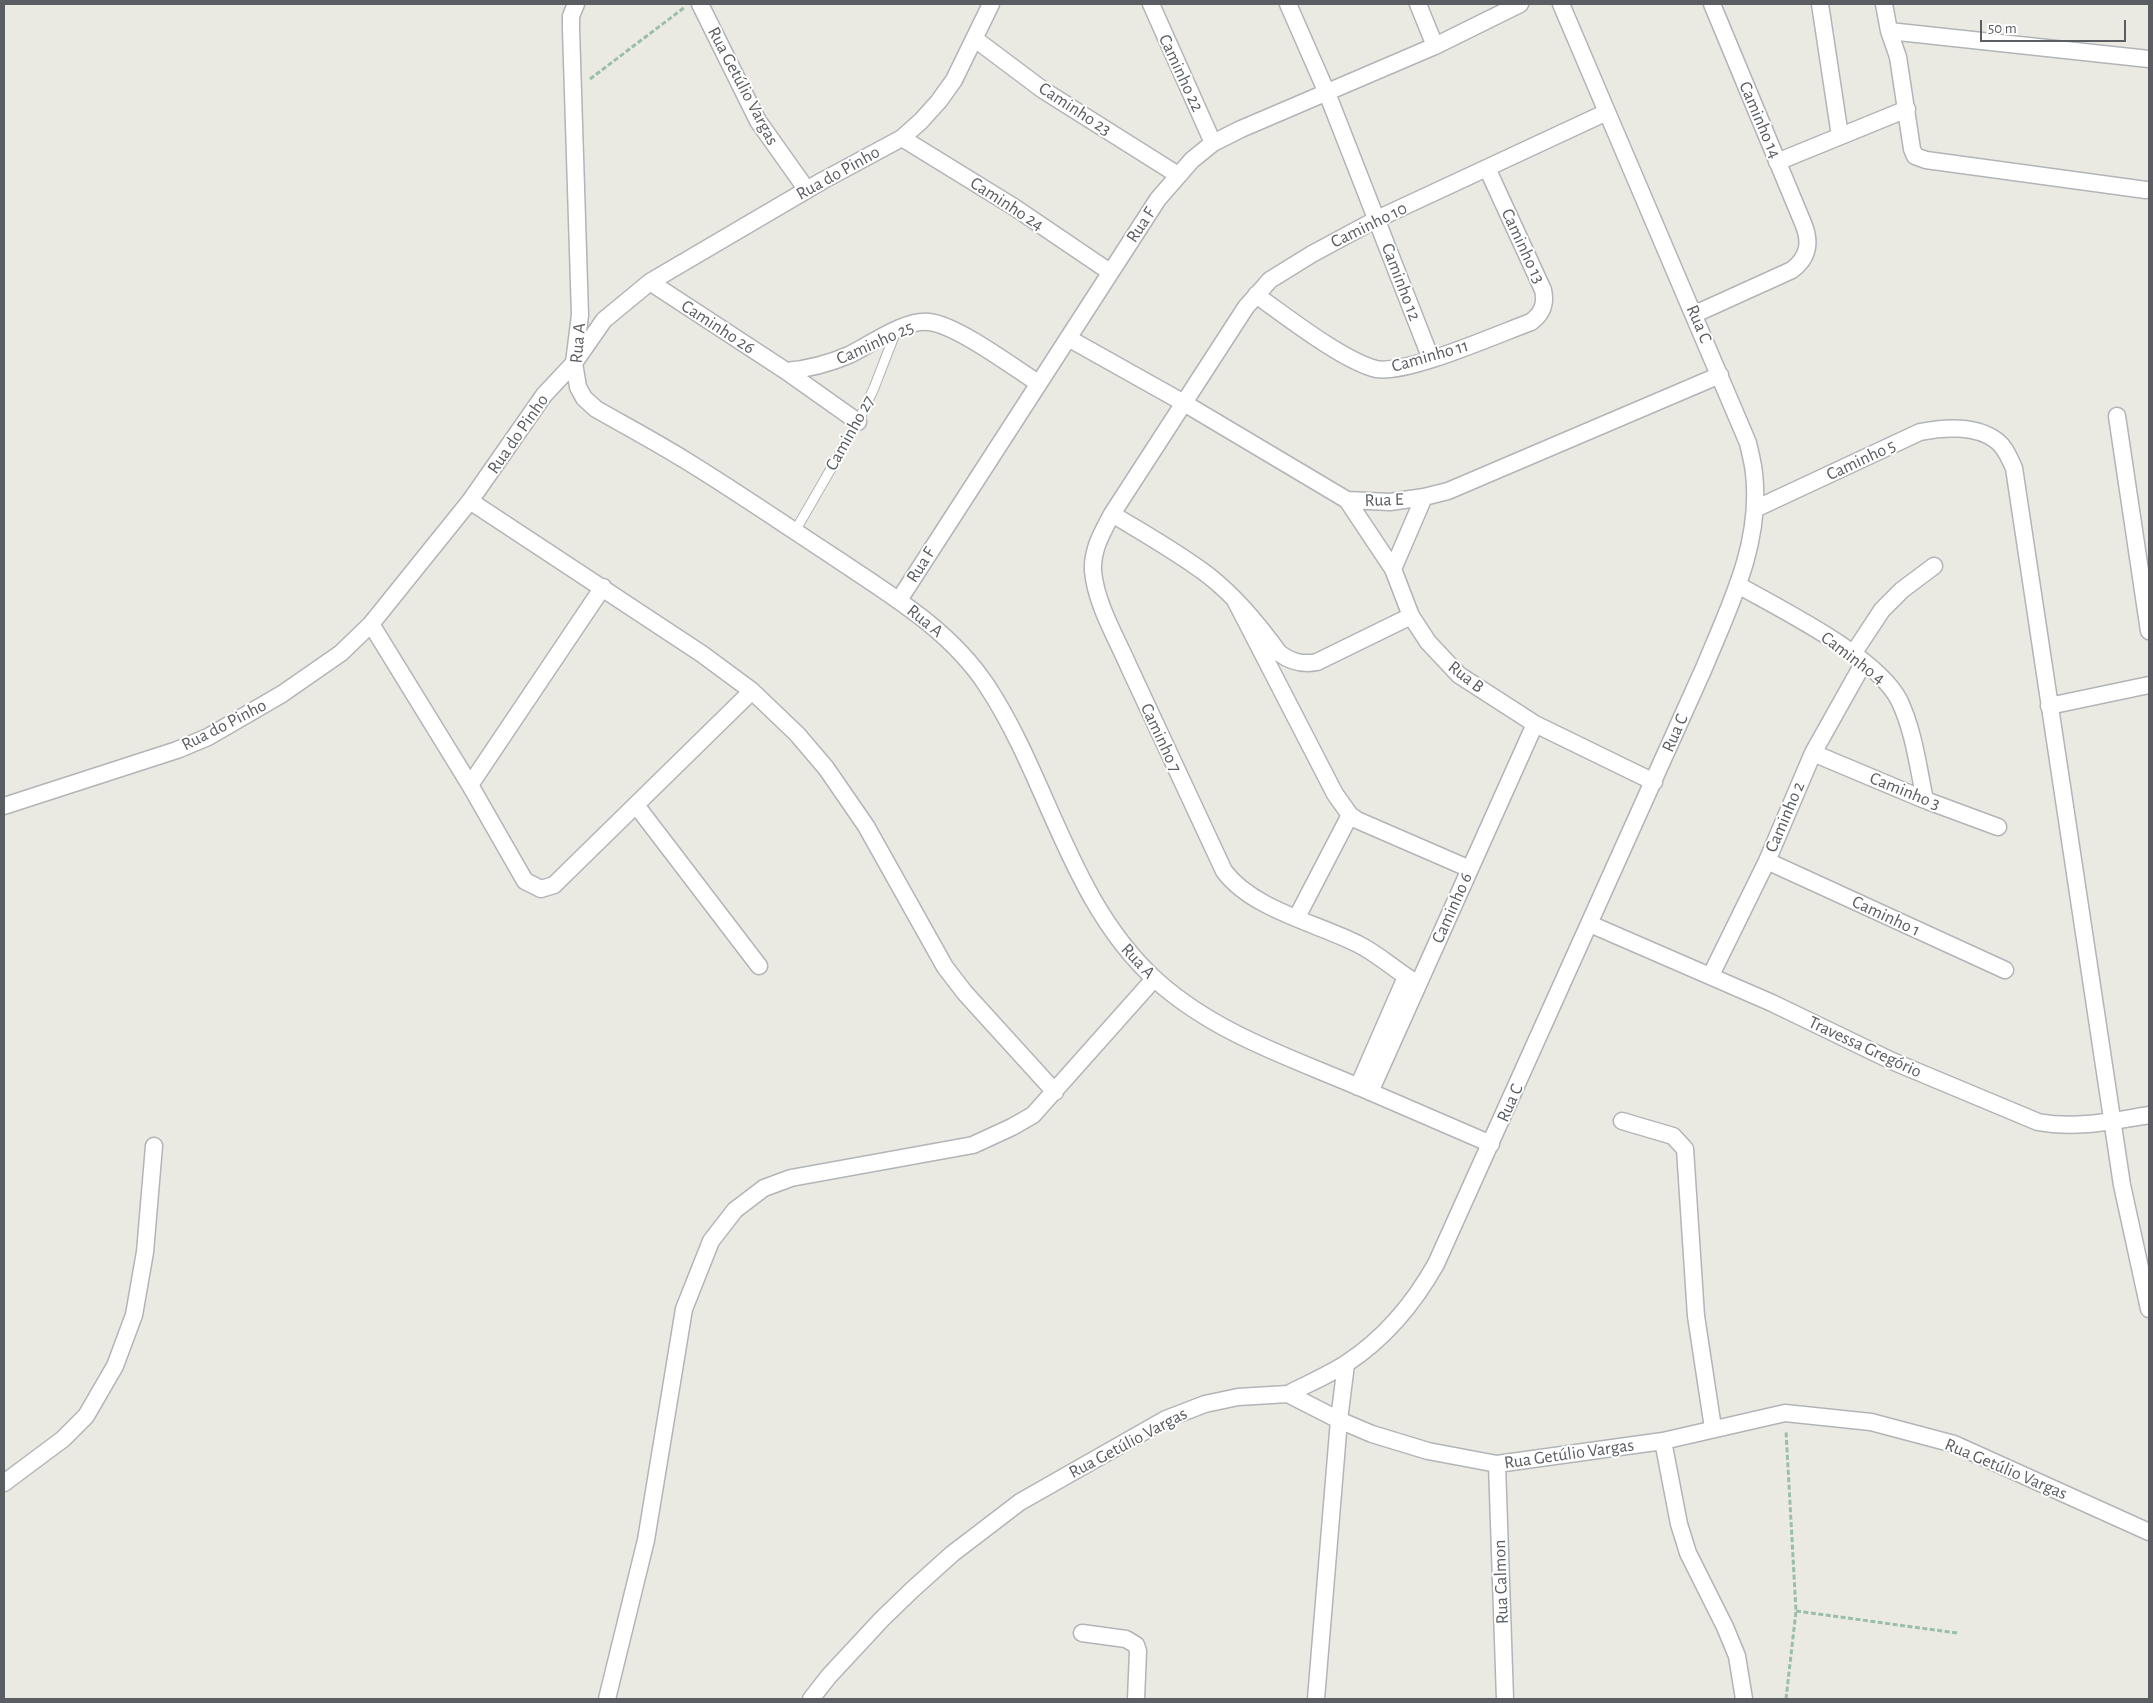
<!DOCTYPE html>
<meta charset="utf-8">
<style>
body{margin:0}
#map{position:relative;width:2153px;height:1703px;overflow:hidden;background:#ebeae2;font-family:"Alegreya Sans",sans-serif}
canvas{display:block}
.frame{position:absolute;inset:0;border:5px solid #5a5d61;pointer-events:none}
.scale{position:absolute;left:1980px;top:20px;width:146px;height:22px;box-sizing:border-box;border:2px solid #5a5d61;border-top:0;padding-left:6px;font-size:15px;line-height:18px;white-space:nowrap;color:#5a5d61;-webkit-text-stroke:4px #fff;paint-order:stroke}
</style>
<div id="map">
<canvas width="2153" height="1703"></canvas>
<div class="frame"></div>
<div class="scale">50 m</div>
</div>
<script>
const ctx = document.querySelector('canvas').getContext('2d');
ctx.lineJoin = 'round';
function stroke(path, color, width, dash) { ctx.strokeStyle = color; ctx.lineWidth = width; ctx.lineCap = dash ? 'butt' : 'round'; ctx.setLineDash(dash || []); ctx.stroke(path); }
function drawText(font, color, halo, rows, align = 'center') {
  ctx.font = font + ' "Alegreya Sans",sans-serif'; ctx.lineWidth = 4; ctx.setLineDash([]); ctx.textBaseline = 'middle'; ctx.strokeStyle = halo; ctx.fillStyle = color; for (const [text, x, y, turn = 0] of rows) {
    ctx.save(); ctx.translate(x, y); ctx.rotate((+turn || 0) * Math.PI / 180); ctx.textAlign = isNaN(turn) ? turn : align; if (halo) ctx.strokeText(text, 0, 0); ctx.fillText(text, 0, 0); ctx.restore();
  }
}
const path = new Path2D(`
 M590,79L685,7
 M1796,1611L1957,1633
 M1786,1699L1796,1611L1786,1431`);
const service = new Path2D(`
 M795,531L858,422L874,388L896,331`);
const minor = new Path2D(`
 M576,4L571,16V29L580,315L574,363L578,387L584,398L596,409C626,426 656,442 685,460C734,490 782,523 831,555C887,593 949,628 987,686C1049,780 1070,903 1157,981C1215,1033 1289,1057 1359,1087C1403,1106 1447,1125 1491,1144
 M700,4L758,121L807,190
 M1151,4L1213,143
 M1288,4L1327,93L1431,359
 M1418,4L1435,46
 M1820,4L1840,136
 M1884,4L1889,31L2149,59
 M1889,31L1898,57L1912,149L1915,156L1926,160L2146,190
 M975,39L1043,90L1178,175
 M902,138L1014,207L1110,272
 M1777,162L1907,109
 M650,282L786,371L858,422
 M1256,295C1286,316 1343,361 1376,369C1406,375 1498,334 1531,322C1543,313 1546,303 1543,290L1487,168
 M1695,314L1792,270C1809,257 1811,242 1803,223L1712,4
 M1068,338L1184,403L1347,500L1390,502L1424,497L1448,491L1720,375
 M786,371C809,369 828,364 849,355C870,345 905,319 929,322C957,325 1013,367 1038,383
 M2117,416L2149,631
 M1347,500L1393,569L1411,616L1428,642L1459,675L1535,724L1654,782
 M470,501L702,654L752,691L797,734L826,768L866,826L945,967L965,993L1055,1092
 M1755,509L1920,432C1944,427 1977,425 1997,441C2006,448 2009,458 2014,468L2122,1185L2149,1309
 M1112,514C1145,534 1179,553 1209,576C1237,598 1259,625 1279,653C1291,662 1302,665 1317,662L1411,616
 M1393,569L1424,497
 M1738,585C1782,610 1876,656 1899,700C1914,731 1918,767 1925,800
 M899,600L1158,199L1192,160L1213,143L1241,129L1435,46L1520,4
 M1235,600L1335,794L1350,815L1357,820L1470,869
 M371,624L470,785L525,881L541,889L554,885L752,691
 M1853,654L1882,610L1902,590L1934,566
 M2049,706L2149,685
 M1813,753L1925,800L1998,827
 M470,785L603,587
 M636,805L759,966
 M4,806L177,750L208,737L282,694L341,653L371,624L470,501L544,395L574,363L604,320L650,282L822,181L902,138L921,121L939,101L954,80L991,4
 M1767,861L2005,970
 M1297,917L1350,815
 M1590,924L1772,1003L1892,1061L2038,1122C2076,1129 2112,1121 2149,1115
 M1711,975L1767,861L1813,753L1864,662
 M1418,984C1397,972 1380,955 1358,944C1316,923 1252,909 1224,871C1192,803 1160,735 1129,667C1116,637 1096,604 1093,571C1092,549 1102,533 1112,514L1246,307L1270,280L1312,254L1377,219L1607,112
 M1358,1087L1406,977
 M1370,1092L1535,724
 M1622,1121L1673,1136L1685,1149L1696,1316L1713,1428
 M1288,1394C1307,1384 1329,1375 1347,1363C1385,1338 1414,1303 1436,1264L1704,668C1730,605 1762,543 1754,473C1753,463 1750,452 1748,443L1561,4
 M1663,1441L1679,1524L1688,1553L1725,1627L1737,1656L1744,1699
 M1497,1464L1505,1699
 M4,1483L63,1439L86,1416L115,1366L134,1315L145,1252L154,1146
 M1082,1633L1126,1639L1136,1645L1138,1651L1136,1699
 M607,1699L646,1540L684,1309L711,1241L735,1210L764,1188L791,1178L973,1145L1012,1127L1033,1115L1154,979
 M811,1699L829,1676L882,1619L912,1590L952,1554L1020,1502L1166,1419L1205,1404L1238,1397L1288,1394L1339,1420L1372,1434L1428,1451L1497,1464L1663,1441L1785,1413L1871,1422L1954,1444L2149,1532
 M1316,1699L1339,1420L1346,1364`);
const streetNames = [
 ["Caminho 22",1181,73,65],
 ["Rua Getúlio Vargas",743,86,62],
 ["Caminho 23",1075,109,33],
 ["Caminho 14",1760,120,67],
 ["Rua do Pinho",838,173,-29],
 ["Caminho 24",1007,204,33],
 ["Rua F",1141,225,-56],
 ["Caminho 10",1369,225,-26],
 ["Caminho 13",1523,246,65],
 ["Caminho 12",1401,282,69],
 ["Rua C",1699,324,67],
 ["Caminho 26",718,327,33],
 ["Rua A",578,343,-85],
 ["Caminho 25",875,343,-24],
 ["Caminho 11",1430,356,-16],
 ["Caminho 27",850,433,-61],
 ["Rua do Pinho",518,434,-55],
 ["Caminho 5",1861,460,-25],
 ["Rua E",1384,500,-2],
 ["Rua F",921,565,-57],
 ["Rua A",925,621,39],
 ["Caminho 4",1853,658,37],
 ["Rua B",1466,677,38],
 ["Rua do Pinho",224,725,-27],
 ["Rua C",1675,733,-66],
 ["Caminho 7",1161,738,65],
 ["Caminho 3",1905,791,22],
 ["Caminho 2",1785,817,-67],
 ["Caminho 6",1452,908,-66],
 ["Caminho 1",1886,916,25],
 ["Rua A",1138,961,47],
 ["Travessa Gregório",1865,1047,25],
 ["Rua C",1510,1103,-66],
 ["Rua Getúlio Vargas",1128,1443,-28],
 ["Rua Getúlio Vargas",1569,1454,-8],
 ["Rua Getúlio Vargas",2006,1469,23],
 ["Rua Calmon",1501,1582,-92]
];
stroke(service, '#b2b4b8', 11);
stroke(minor, '#b2b4b8', 19);
stroke(path, '#99bfa6', 3, [5, 2.5]);
stroke(service, '#fff', 9);
stroke(minor, '#fff', 16);
drawText('18px', '#5a5d61', '#fff', streetNames);
</script>
